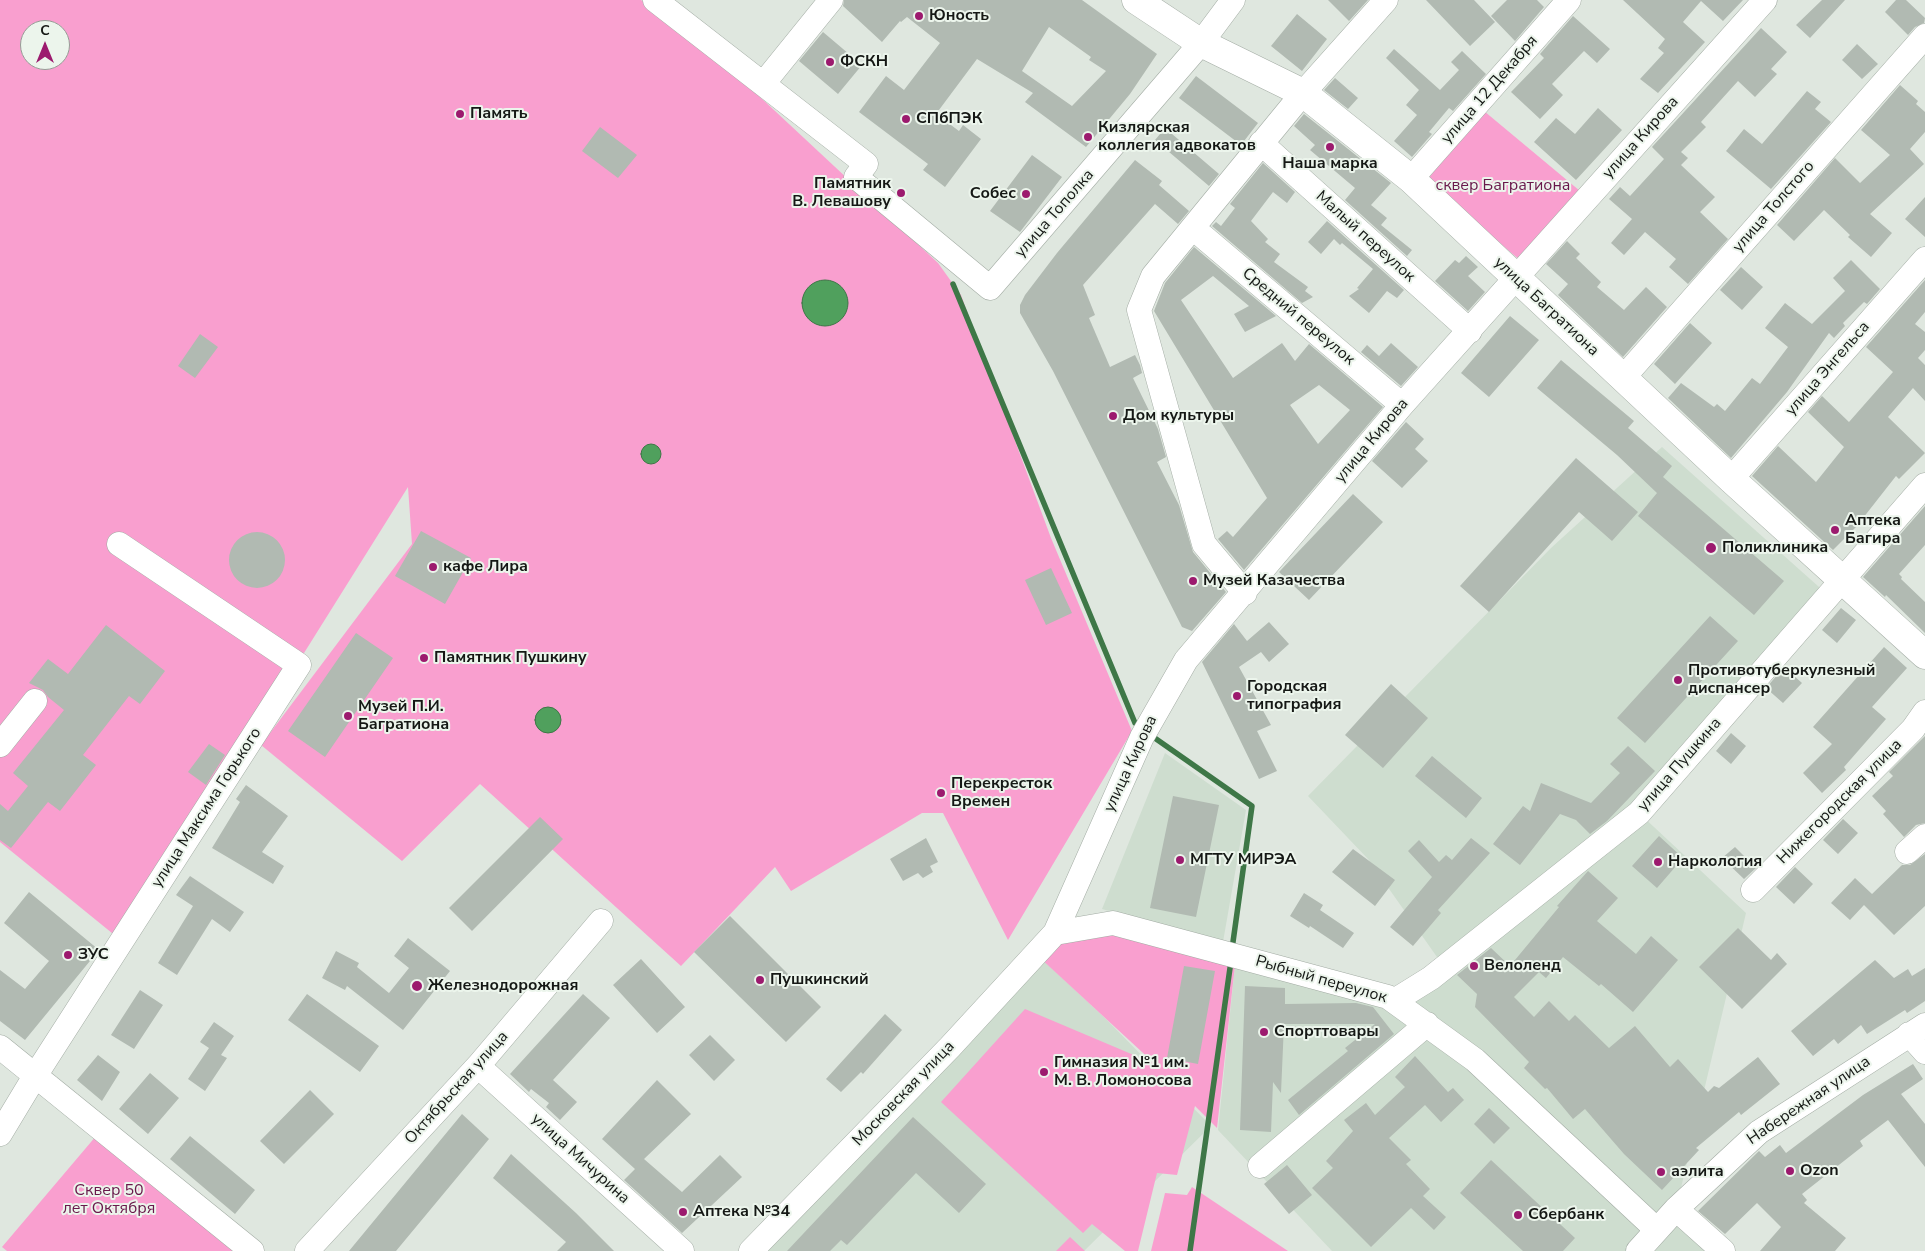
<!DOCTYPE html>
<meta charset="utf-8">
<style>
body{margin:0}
#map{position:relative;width:1925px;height:1251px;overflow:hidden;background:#dfe7df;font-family:"Nunito Sans",sans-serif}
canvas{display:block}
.north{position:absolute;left:20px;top:20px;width:50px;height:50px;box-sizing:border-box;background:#ecf5ec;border:1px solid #969d96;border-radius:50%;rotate:0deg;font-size:14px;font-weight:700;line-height:20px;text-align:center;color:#151815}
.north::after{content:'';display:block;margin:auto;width:18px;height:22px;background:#9c1a6e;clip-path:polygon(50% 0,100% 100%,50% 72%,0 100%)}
</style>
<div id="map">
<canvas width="1925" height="1251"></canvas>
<div class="north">С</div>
</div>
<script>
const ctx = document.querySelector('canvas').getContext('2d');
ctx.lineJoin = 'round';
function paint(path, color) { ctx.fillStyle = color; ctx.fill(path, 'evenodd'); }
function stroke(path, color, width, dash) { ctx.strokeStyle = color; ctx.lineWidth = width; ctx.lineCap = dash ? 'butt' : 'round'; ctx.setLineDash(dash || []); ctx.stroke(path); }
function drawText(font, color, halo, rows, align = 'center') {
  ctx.font = font + ' "Nunito Sans",sans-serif'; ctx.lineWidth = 4; ctx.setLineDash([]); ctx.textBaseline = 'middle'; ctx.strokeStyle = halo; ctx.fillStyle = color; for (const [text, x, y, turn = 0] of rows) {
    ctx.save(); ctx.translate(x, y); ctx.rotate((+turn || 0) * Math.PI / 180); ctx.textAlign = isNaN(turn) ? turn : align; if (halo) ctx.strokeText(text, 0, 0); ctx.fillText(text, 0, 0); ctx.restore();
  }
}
const built = new Path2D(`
 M1662,447L1828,595L1639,813L1746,913L1676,1209L1729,1251H1332L1218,1130L1236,956L1388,997L1445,964L1437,957L1368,859L1308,796L1551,548Z
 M1165,753L1246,810L1223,942L1102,909Z
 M1041,958L1106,1019L1211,1126L1084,1251H760Z`);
const green = new Path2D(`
 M0,0H641L730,69L938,263L961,295L1051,538L1132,731L1008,940L943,813H922L791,891L775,867L681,966L480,784L402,861L261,745L412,544L408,487L123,942L0,842ZM30,30H60V60H30Z
 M1484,111L1580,191L1521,261L1426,181Z
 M1111,926L1236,956L1217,1128L1195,1106L1177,1175L1157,1173L1138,1251H1125L1092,1224L1083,1233L941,1102L1025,1009L1155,1064L1039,957L1058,937Z
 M102,1129L251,1251H7L2,1247Z
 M1192,1187L1288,1251H1151L1165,1193L1187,1195Z
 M1070,1237L1085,1251H1056Z`);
const water = new Path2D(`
 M802 303a23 23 0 1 1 46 0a23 23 0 1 1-46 0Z
 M641 454a10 10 0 1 1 20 0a10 10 0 1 1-20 0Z
 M535 720a13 13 0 1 1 26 0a13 13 0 1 1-26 0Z`);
const stream = new Path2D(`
 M953,284L1135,723L1142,728
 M1149,734L1252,806L1232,949
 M1190,1251L1231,961`);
const building = new Path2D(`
 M844,0H1082L1157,54L1130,94L1086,147L1025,102L1033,93L977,59L936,114L959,131L963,125L981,139L945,187L923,170L928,164L859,112L886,76L904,90L940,43L907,17L901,22L900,21L882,42L843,6ZM1049,27L1091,57L1089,60L1106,71L1072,106L1022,71Z
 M1328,0H1368L1349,21Z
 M1426,0H1474L1495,22L1470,46Z
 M1507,0H1537L1544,7L1515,41L1491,16Z
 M1623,0H1743L1723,21L1701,1L1683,22L1705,42L1658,93L1640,79L1664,53L1658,48L1665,39Z
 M1822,0H1845L1810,38L1796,25Z
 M1896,0H1906L1925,18L1924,23L1915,27L1908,35L1885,12Z
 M1297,14L1327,39L1302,71L1271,46Z
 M1573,16L1610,49L1597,63L1584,51L1552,84L1563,95L1540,119L1511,92L1544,58L1540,54Z
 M1761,28L1787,52L1771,69L1777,74L1755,97L1738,81L1701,122L1706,127L1681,152L1688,158L1681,165L1715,197L1700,212L1728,239L1688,284L1669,267L1676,259L1645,232L1624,255L1611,243L1632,219L1609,199L1620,187L1630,196L1664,159L1652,147Z
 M823,32L862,65L838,94L799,61Z
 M1857,44L1878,64L1862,79L1842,60Z
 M1394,49L1440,90L1459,70L1451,62L1462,51L1486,74L1453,111L1449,108L1429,132L1432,134L1412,157L1394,141L1417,115L1406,105L1419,90L1386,58Z
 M1196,76L1258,123L1241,145L1179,98Z
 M1335,78L1358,98L1348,109L1324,90Z
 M1900,85L1918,101L1916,104L1925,112V132L1910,149L1924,164L1870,214L1892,233L1871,257L1848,237L1850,235L1824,210L1794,241L1777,225L1835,158L1860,183L1890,155L1861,130Z
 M1807,91L1821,102L1815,109L1831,122L1771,189L1726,151L1744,129L1762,144Z
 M1598,108L1622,130L1576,180L1534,142L1556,118L1575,134Z
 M1304,114L1391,183L1371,205L1387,218L1381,225L1412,250L1407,256L1345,200L1355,188L1310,150L1315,145L1294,126Z
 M600,127L637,155L618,178L582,151Z
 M1165,128L1219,174L1209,186L1155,140Z
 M1032,155L1062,177L1020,232L990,211Z
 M1135,160L1162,181L1159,185L1189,211L1178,224L1155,204L1083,285L1095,315L1089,318L1110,367L1135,355L1140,365L1142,373L1133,378L1158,429L1166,457L1157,462L1179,505L1193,552L1226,592L1192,631L1182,627L1053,371L1020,313V305L1025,295L1057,253Z
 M1263,163L1295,192L1287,203L1273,192L1251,221L1268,239L1265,242L1280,254L1274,262L1308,287L1305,291L1313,297L1302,303L1212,226L1216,222L1221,226L1235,208L1230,204Z
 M1925,197V237L1905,219Z
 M1327,221L1404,290L1397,298L1387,291L1369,313L1349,296L1359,289L1357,288L1373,269L1342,243L1340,245L1334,239L1321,254L1308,242Z
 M1567,241L1580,254L1576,258L1601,282L1597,287L1624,310L1646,287L1667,307L1623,357L1558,295L1568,284L1546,264Z
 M1194,247L1276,316L1245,332L1234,314L1249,306L1213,276L1181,300L1233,378L1282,343L1295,361L1309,344L1383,407L1244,570L1218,539L1227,531L1233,537L1267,498L1154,311L1165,283ZM1319,385L1350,410L1318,444L1290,405Z
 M1466,256L1478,267L1468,276L1485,292L1468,311L1435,281L1455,260L1459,263Z
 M1851,260L1880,289L1867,304L1864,302L1843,323L1845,326L1834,338L1829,333L1787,392L1731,458L1668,398L1681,383L1714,407L1717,404L1725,411L1752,378L1760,384L1788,347L1765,328L1785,303L1812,324L1845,291L1833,278Z
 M1741,267L1763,287L1742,310L1720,290Z
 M1925,280V312L1915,324L1925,332V350L1918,358L1925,365V401L1913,388L1888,417L1925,453L1899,479L1896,476L1856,527L1833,550L1752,476L1778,446L1816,482L1844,447L1808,412L1822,396L1849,422L1893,372L1866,347Z
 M1510,316L1539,340L1489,397L1461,373Z
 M1690,323L1712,343L1675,384L1654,364Z
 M200,334L218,347L195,378L178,366Z
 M1391,343L1418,367L1401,386L1361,352L1367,345L1379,356Z
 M1561,360L1634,421L1628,428L1672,466L1663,477L1784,581L1754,615L1638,516L1657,493L1617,455L1537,388Z
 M1406,422L1424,439L1415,449L1428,461L1402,488L1372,461Z
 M1576,458L1638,512L1612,541L1579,512L1489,612L1460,586Z
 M1353,494L1383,522L1309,600L1279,572Z
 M1925,506V545L1899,574L1902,577L1901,579L1925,602V633L1886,595L1885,597L1863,577Z
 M421,531L471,558L445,604L395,576Z
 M229 560a28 28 0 1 1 56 0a28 28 0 1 1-56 0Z
 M1051,568L1072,613L1046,625L1025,580Z
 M1841,608L1856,620L1837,643L1822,630Z
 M1710,616L1738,641L1645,743L1617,718Z
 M1269,622L1289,644L1269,662L1261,652L1239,667L1271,725L1257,731L1277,771L1259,779L1202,662L1234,624L1247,641Z
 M106,625L165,671L140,704L129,696L83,755L96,765L60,811L48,802L11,848L0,840V804L8,811L28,786L13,773L64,710L48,697L43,690L29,683L48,659L68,674Z
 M356,633L393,658L325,757L288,731Z
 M1884,647L1907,668L1872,707L1886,719L1844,767L1846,770L1822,793L1803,773L1832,744L1813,727Z
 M1784,667L1802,683L1783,703L1766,688Z
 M1391,684L1428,718L1383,768L1345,735Z
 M1731,733L1746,746L1731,764L1716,751Z
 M1925,736V823L1916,825L1904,837L1883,814L1886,811L1872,796L1893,776L1889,772Z
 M209,744L225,755L206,785L188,772Z
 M1628,746L1655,771L1607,821L1590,834L1576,820L1560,814L1520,865L1493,844L1523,806L1530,811L1541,783L1591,803L1620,773L1610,764Z
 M1432,756L1482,798L1466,818L1415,776Z
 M246,785L288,816L262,852L284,866L273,884L212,848L240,802L236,799Z
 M1173,796L1219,805L1196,917L1150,908Z
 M540,817L563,839L472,931L449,908Z
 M1843,819L1858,833L1838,854L1823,840Z
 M1659,836L1683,858L1657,888L1632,866Z
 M926,838L938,862L930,866L933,872L923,878L918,873L903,881L890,859Z
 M1471,838L1490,853L1438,910L1441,913L1413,946L1390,927L1432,877L1408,851L1419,840L1439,862L1446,855L1452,860Z
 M1735,847L1756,868L1744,879L1722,858Z
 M1353,849L1395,880L1375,906L1332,872Z
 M1925,854V906L1894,935L1864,905L1850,920L1831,903L1855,878L1872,894L1902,865H1910Z
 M1795,867L1813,884L1794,904L1776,887Z
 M1588,871L1618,898L1597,921L1636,954L1651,936L1678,960L1633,1012L1601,984L1599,986L1563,957L1546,978L1539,972L1514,997L1534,1017L1549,1001L1569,1021L1575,1015L1609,1048L1635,1026L1670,1067L1678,1059L1708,1092L1714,1086L1719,1088L1758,1057L1780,1084L1741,1115L1739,1112L1696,1148L1699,1150L1662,1190L1624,1154L1585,1109L1573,1119L1547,1088L1545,1089L1524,1068L1529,1062L1475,1007L1477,994L1457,975L1491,948L1510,966L1559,907L1557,906Z
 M190,876L244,912L230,932L212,919L177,975L158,963L193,906L176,895Z
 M29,892L99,950L25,1040L0,1021V970L25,989L49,961L4,923Z
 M1304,893L1323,905L1320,910L1354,933L1343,948L1310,926L1309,928L1290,916Z
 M730,916L821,1007L786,1042L694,952Z
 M1738,928L1771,960L1777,953L1787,964L1742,1009L1699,967Z
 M408,938L450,971L403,1030L347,986L345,990L322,978L336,951L359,963L357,967L389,993L409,968L394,956Z
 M641,959L685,1007L657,1033L613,985Z
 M1875,960L1894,978L1908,969L1912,976L1925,968V1001L1907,1013L1905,1010L1867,1034L1861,1025L1838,1044L1834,1039L1813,1056L1791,1031Z
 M1184,966L1215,971L1198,1064L1167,1058Z
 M1245,986L1285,988V1004L1356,1003L1373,1007L1394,1034L1299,1115L1288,1100L1348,1051L1345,1048L1375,1024H1284L1281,1093L1273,1082L1271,1132L1240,1130Z
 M140,990L163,1005L134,1049L111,1035Z
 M307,994L379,1046L360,1072L288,1020Z
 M583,994L610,1018L553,1080L577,1102L560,1120L546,1107L549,1103L531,1089L529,1092L510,1074Z
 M885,1014L902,1030L863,1074L861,1072L841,1092L826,1079Z
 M214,1022L234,1036L221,1055L227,1058L205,1091L188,1079L209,1048L200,1042Z
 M710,1035L735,1060L714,1081L689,1055Z
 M98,1055L120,1072L102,1101L77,1080Z
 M1415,1056L1448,1092L1453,1088L1464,1100L1441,1122L1425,1105L1389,1138L1411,1160L1406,1164L1430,1189L1423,1196L1446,1217L1434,1230L1411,1208L1371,1247L1312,1188L1333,1168L1326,1161L1353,1131L1344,1120L1366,1103L1375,1115L1405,1087L1395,1077Z
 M1913,1064L1923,1079L1901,1094L1925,1124V1167L1888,1120L1860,1141L1863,1146L1802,1194L1807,1200L1804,1203L1846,1238L1835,1251H1760L1781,1227L1757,1203L1725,1234L1698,1211L1759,1151L1765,1157L1780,1145L1786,1153L1863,1095Z
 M150,1073L179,1098L148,1134L119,1109Z
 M657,1080L691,1114L644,1159L682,1192L720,1155L742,1177L682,1233L624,1180L635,1169L602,1139Z
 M310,1090L334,1114L284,1164L260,1141Z
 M1489,1108L1510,1128L1494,1144L1474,1124Z
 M462,1114L489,1139L396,1251H349Z
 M913,1117L986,1184L959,1213L916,1173L847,1245L841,1240L830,1251H787Z
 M190,1136L255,1190L235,1214L170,1159Z
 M511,1154L576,1213L614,1251H557L566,1242L493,1178Z
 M1491,1160L1575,1238L1563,1251H1523L1460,1193Z
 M1287,1165L1312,1195L1289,1214L1264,1184Z`);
const minor = new Path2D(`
 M655,0L866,164L856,177L990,288L1201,43L1233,0
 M763,84L831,0
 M1261,143L1470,331
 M1411,179L1569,0
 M1193,228L1402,405
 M1623,378L1925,36
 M1731,479L1925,259
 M1245,593L1204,544L1139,310L1153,276L1303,93L1386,0
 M0,745L35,701
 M1907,852L1925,836
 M1753,890L1913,729L1925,712
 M1055,933L1113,923L1388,997L1475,1060L1657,1230
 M1394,1001L1431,978L1639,813L1925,485
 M1909,1034L1925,1052
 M0,1047L252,1251
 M478,1066L682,1251
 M0,1134L35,1076L299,665L119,544
 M1260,1166L1427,1024
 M1676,1209L1723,1251
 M307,1251L478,1066L601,921
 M751,1251L950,1047L1055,933L1142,737L1186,660L1402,405L1765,0
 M1638,1251L1676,1209L1759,1132L1925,1025`);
const major = new Path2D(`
 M1136,0L1201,43L1303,93L1411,179L1731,479L1925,655`);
const markers = [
 [919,16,5,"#9c1a6e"],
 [830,62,5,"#9c1a6e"],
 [460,114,5,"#9c1a6e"],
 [906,119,5,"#9c1a6e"],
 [1088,137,5,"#9c1a6e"],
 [1330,147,5,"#9c1a6e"],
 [901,193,5,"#9c1a6e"],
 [1026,194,5,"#9c1a6e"],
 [1113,416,5,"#9c1a6e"],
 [1835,530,5,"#9c1a6e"],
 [1711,548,6,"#9c1a6e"],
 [433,567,5,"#9c1a6e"],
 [1193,581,5,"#9c1a6e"],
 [424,658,5,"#9c1a6e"],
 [1678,680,5,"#9c1a6e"],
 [1237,696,5,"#9c1a6e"],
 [348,716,5,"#9c1a6e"],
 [941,793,5,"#9c1a6e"],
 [1180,860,5,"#9c1a6e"],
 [1658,862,5,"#9c1a6e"],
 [68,955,5,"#9c1a6e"],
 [1474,966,5,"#9c1a6e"],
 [760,980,5,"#9c1a6e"],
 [417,986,6,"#9c1a6e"],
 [1264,1032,5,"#9c1a6e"],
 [1044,1072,5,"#9c1a6e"],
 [1790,1171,5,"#9c1a6e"],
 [1661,1172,5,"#9c1a6e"],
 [683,1212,5,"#9c1a6e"],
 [1518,1215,5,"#9c1a6e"]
];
const poiNames = [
 ["Юность",929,16],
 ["ФСКН",840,62],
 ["Память",470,114],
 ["СПбПЭК",916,119],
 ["Кизлярская",1098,128],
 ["коллегия адвокатов",1098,146],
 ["Наша марка",1330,164,"center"],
 ["Памятник",891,184,"right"],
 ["В. Левашову",891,202,"right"],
 ["Собес",1016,194,"right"],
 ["Дом культуры",1123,416],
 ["Аптека",1845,521],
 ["Багира",1845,539],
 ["Поликлиника",1722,548],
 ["кафе Лира",443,567],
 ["Музей Казачества",1203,581],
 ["Памятник Пушкину",434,658],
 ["Противотуберкулезный",1688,671],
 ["диспансер",1688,689],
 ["Городская",1247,687],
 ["типография",1247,705],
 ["Музей П.И.",358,707],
 ["Багратиона",358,725],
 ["Перекресток",951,784],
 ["Времен",951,802],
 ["МГТУ МИРЭА",1190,860],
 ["Наркология",1668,862],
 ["ЗУС",78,955],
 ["Велоленд",1484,966],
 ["Пушкинский",770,980],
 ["Железнодорожная",428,986],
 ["Спорттовары",1274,1032],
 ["Гимназия №1 им.",1054,1063],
 ["М. В. Ломоносова",1054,1081],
 ["Ozon",1800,1171],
 ["аэлита",1671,1172],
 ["Аптека №34",693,1212],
 ["Сбербанк",1528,1215]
];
const streetNames = [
 ["улица 12 Декабря",1490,90,-49],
 ["улица Кирова",1641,138,-48],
 ["улица Толстого",1774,207,-49],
 ["улица Тополка",1055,214,-49],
 ["Малый переулок",1365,237,42],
 ["улица Багратиона",1546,307,43],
 ["Средний переулок",1298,317,40],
 ["улица Энгельса",1828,369,-49],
 ["улица Кирова",1372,441,-50],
 ["улица Кирова",1131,764,-65],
 ["улица Пушкина",1680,765,-49],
 ["Нижегородская улица",1840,802,-45],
 ["улица Максима Горького",207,808,-57],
 ["Рыбный переулок",1321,980,16],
 ["Октябрьская улица",457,1088,-48],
 ["Московская улица",904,1094,-46],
 ["Набережная улица",1809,1101,-34],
 ["улица Мичурина",580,1159,42]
];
const parkNames = [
 ["сквер Багратиона",1503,186],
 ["Сквер 50",109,1191],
 ["лет Октября",109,1209]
];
paint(built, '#ceddcf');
paint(green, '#f99fcf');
paint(water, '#50a05d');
stroke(water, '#3e7747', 1);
stroke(stream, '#3e7747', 5.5);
paint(building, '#b1bab2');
stroke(minor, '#a3aca4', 25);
stroke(major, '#a3aca4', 29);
stroke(minor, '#fff', 24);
stroke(major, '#fff', 28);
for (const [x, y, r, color] of markers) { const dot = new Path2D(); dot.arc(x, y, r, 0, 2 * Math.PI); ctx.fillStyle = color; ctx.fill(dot); stroke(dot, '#ecf5ec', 2); }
drawText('bold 16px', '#151815', '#ecf5ec', poiNames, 'left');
drawText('16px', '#151815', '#ecf5ec', streetNames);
drawText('16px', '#69184b', '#ecf5ec', parkNames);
</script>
